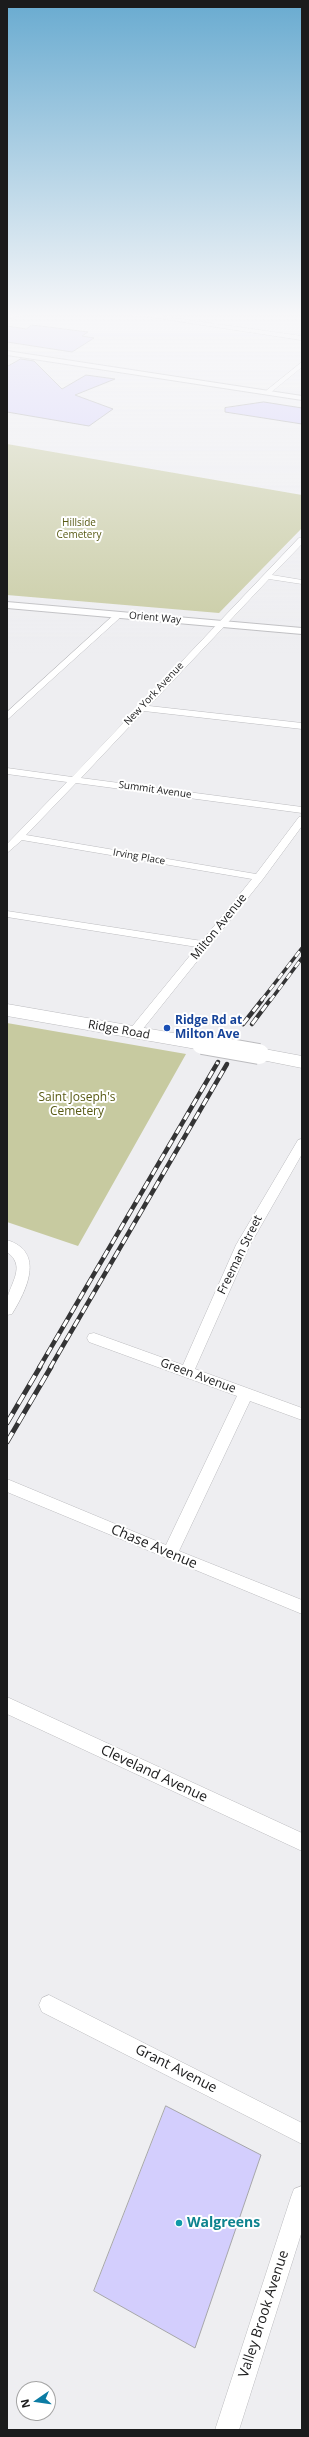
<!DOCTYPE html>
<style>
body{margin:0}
#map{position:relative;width:309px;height:2437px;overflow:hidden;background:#eeeef1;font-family:"Open Sans",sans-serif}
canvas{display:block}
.frame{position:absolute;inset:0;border:8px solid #1b1b1c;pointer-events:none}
.north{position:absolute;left:16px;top:2381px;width:40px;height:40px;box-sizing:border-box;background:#fff;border:1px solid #a4a4a4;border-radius:50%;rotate:257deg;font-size:11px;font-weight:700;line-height:16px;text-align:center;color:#1b1b1c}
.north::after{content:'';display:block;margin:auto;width:14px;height:18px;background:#0b7ca4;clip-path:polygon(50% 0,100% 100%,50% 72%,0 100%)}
</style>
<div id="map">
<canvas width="309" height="2437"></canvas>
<div class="frame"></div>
<div class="north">N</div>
</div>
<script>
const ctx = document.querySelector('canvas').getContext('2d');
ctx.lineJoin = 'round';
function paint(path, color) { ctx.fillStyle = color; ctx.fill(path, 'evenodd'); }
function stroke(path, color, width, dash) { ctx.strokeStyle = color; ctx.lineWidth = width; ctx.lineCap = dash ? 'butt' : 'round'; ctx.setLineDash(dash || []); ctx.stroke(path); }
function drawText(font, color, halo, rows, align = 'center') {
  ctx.font = font + ' "Open Sans",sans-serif'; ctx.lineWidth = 4; ctx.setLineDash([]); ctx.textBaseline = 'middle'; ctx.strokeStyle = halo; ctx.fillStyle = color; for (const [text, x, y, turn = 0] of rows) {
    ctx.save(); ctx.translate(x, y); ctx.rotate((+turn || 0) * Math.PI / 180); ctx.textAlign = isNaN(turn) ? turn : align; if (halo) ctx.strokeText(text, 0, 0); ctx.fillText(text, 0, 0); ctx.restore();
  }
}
const green = new Path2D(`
 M7,444L302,495V528L219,613L7,595Z
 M7,1023L186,1054L78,1246L7,1222Z`);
const building = new Path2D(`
 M32,325L88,332L82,336L94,338L72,352L7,342V326L26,329Z
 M21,359L34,361L62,389L86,375L115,379L75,395L113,409L89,426L7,412V367Z
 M264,402L302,408V424L225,412V408Z
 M166,2106L261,2155L195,2348L94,2291Z`);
const minor = new Path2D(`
 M130,314H146L302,336V340Z
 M302,362V367L270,393H266V391Z
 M299,538H302V544L272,575L302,580V584L269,579L149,706L302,723V729L144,711L81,778L302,807V813L76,783L26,835L256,874L299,817L302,816V826L263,879L138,1035H130L128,1032L130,1029L197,947L7,917V911L202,941L252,879L22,840L7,853V844L67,782L7,774V768L72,777Z
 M116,613L123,615L7,720V712Z
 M302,1139V1154L250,1245L195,1369L302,1408V1420L250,1401L179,1551L302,1600V1614L7,1492V1479L166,1545L237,1396L89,1342L87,1338L89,1334L94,1333L183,1365L236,1245L298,1140Z
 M7,1240C46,1252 26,1291 12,1314L7,1315C7,1310 6,1304 7,1300C10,1283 27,1266 7,1252Z
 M7,1697L302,1833V1851L7,1714Z
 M49,1995L302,2123V2144L42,2012L39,2005L42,1998Z
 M302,2186V2231L239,2430H215L291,2197L294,2189Z`);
const tertiary = new Path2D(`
 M7,351L302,396V400L7,355Z
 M7,602L302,628V634L7,608Z`);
const primary = new Path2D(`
 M7,314H25L7,320Z
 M7,1004L202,1038L209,1040L211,1044L209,1048L202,1050L7,1016Z
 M259,1048L302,1056V1068L252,1058L250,1054L252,1050Z`);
const railFar2 = new Path2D(`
 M261,1001L302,948
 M270,1001L302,958`);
const railFar1 = new Path2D(`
 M243,1024L262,1000
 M252,1024L270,1000
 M39,1368L218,1062
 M50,1368L227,1064`);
const rail = new Path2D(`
 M7,1423L40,1367
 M7,1442L51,1367`);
const primaryBridge = new Path2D(`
 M202,1044L259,1054`);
const markers = [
 [167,1028,4,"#1a4fb4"],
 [179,2223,4,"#0f9aa8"]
];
const farParknames = [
 ["Hillside",79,523],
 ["Cemetery",79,535]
];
const farStreetnames = [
 ["Orient Way",155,618,5],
 ["New York Avenue",154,694,-47],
 ["Summit Avenue",155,790,8],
 ["Irving Place",139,857,10]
];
const streetNames = [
 ["Milton Avenue",219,927,-51],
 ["Ridge Road",119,1030,10],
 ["Freeman Street",240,1255,-64],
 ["Green Avenue",198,1376,20]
];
const transitNames = [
 ["Ridge Rd at",175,1021],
 ["Milton Ave",175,1035]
];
const parkNames = [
 ["Saint Joseph's",77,1098],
 ["Cemetery",77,1112]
];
const nearStreetnames = [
 ["Chase Avenue",154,1547,23],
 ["Cleveland Avenue",154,1774,25],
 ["Grant Avenue",176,2069,27],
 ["Valley Brook Avenue",264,2314,-72]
];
const nearCulturenames = [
 ["Walgreens",187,2223]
];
paint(green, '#c7caa0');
paint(building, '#d3cefd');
stroke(building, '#a6a6a9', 1);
stroke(minor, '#bcbcbf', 1);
stroke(tertiary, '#bcbcbf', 2);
stroke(primary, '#bcbcbf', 1);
paint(minor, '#fff');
paint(tertiary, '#fff');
paint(primary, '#fff');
stroke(railFar2, '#343435', 3.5);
stroke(railFar1, '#343435', 4.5);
stroke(rail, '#343435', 5);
stroke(railFar2, '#fff', 2.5, [7]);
stroke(railFar1, '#fff', 3, [8]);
stroke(rail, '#fff', 3.5, [11]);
stroke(primaryBridge, '#bcbcbf', 22, []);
stroke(primaryBridge, '#fff', 20);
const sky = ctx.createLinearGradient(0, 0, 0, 656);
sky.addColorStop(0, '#69abd0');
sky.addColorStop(0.48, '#f7f7f9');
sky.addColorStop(1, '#f7f7f900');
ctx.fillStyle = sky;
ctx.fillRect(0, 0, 309, 656);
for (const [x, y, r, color] of markers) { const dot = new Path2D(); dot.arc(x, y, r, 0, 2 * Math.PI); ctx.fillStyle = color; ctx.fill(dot); stroke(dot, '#fff', 1.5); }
drawText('10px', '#585a14', '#fff', farParknames);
drawText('10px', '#1b1b1c', '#fff', farStreetnames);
drawText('12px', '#1b1b1c', '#fff', streetNames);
drawText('bold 12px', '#164399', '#fff', transitNames, 'left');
drawText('12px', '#585a14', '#fff', parkNames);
drawText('14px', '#1b1b1c', '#fff', nearStreetnames);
drawText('bold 14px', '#0d838f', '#fff', nearCulturenames, 'left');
</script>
